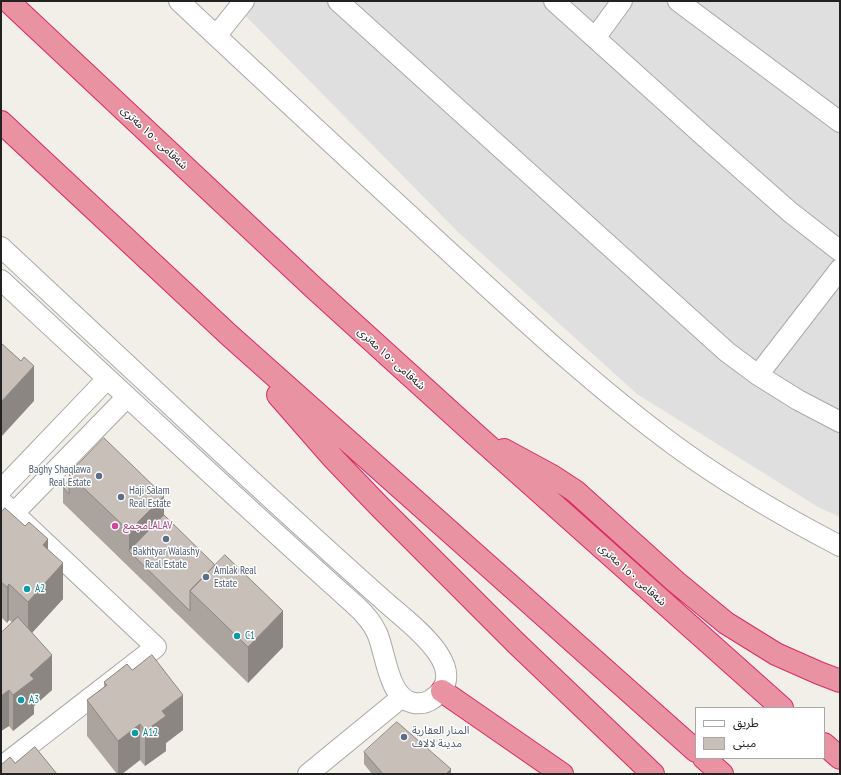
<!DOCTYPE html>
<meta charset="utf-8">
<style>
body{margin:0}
#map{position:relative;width:841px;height:775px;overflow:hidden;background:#f2efe9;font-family:"PT Sans Narrow","Noto Sans Arabic",sans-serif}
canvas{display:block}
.frame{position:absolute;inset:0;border:2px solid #222;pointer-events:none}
.legend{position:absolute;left:695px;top:707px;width:130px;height:52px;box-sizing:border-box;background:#fff;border:1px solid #a7a7a7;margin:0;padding:5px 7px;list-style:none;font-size:12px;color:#222}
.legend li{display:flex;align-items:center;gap:8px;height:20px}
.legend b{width:20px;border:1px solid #a7a7a7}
</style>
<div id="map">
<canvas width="841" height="775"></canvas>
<div class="frame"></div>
<ul class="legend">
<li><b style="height:5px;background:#fff"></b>طريق</li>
<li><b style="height:11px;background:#c7bfb8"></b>مبنى</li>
</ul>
</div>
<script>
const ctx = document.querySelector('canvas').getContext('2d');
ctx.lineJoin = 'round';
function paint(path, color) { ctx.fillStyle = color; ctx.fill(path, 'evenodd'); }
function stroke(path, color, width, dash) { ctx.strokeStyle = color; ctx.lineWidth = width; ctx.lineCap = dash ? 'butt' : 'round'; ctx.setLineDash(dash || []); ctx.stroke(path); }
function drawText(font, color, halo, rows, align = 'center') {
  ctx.font = font + ' "PT Sans Narrow","Noto Sans Arabic",sans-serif'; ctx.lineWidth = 3; ctx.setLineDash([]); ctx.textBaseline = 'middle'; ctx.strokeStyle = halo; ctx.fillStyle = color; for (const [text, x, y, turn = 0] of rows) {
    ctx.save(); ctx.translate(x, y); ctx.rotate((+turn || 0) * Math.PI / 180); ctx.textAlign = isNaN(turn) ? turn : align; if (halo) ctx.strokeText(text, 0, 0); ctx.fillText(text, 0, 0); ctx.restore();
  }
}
const residential = new Path2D(`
 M231,1H840V517L818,507L637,394L459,233Z`);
const minor = new Path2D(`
 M179,1C267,84 356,166 445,248C519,316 593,385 674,445C726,483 782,516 840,546
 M338,1L727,352L758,375L798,400L840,422
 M554,1L705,137L790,212L840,251
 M678,1L840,122
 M216,36L244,1
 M595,38L622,1
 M1,247C80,321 159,395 239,469C289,515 339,561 390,606C412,625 474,671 432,699C427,703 421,704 414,703C388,699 386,653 377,633C372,622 363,612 354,604C235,498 118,388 1,280
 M758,375L840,269
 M1,490L107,379
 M1,501L156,647L1,767
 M14,513L127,397
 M308,774L402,697`);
const highway = new Path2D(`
 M8,1L314,288L477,436L782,708
 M1,122L229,335L696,751
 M278,395L334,459L380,507L516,643L653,774
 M504,450L552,476L575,491L676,582L726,623L776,654L819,673L840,681
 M442,691L562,774
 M824,744L840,758
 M704,758L722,774`);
const wall = new Path2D(`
 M69,474L164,515L283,647L248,683L63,503V487L69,481Z
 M1,513L48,550L63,599L32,633L52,690L34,706V714L13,731L9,726L1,731L12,622L9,620L7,623L1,617Z
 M104,682L183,730L166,743V751L145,766L140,760L122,774H117L87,736V700L104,687Z
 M364,752L451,774H372L364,764Z`);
const shadedWall = new Path2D(`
 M34,366V401L1,437V402Z
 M164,496V531L129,551V531Z
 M48,539V574L43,545Z
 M63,563V599L28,637V602Z
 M9,584V620L7,623V587Z
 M283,611V647L248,683V647Z
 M52,655V690L34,706V714L13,731V695L30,675Z
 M9,690V726L1,731V696Z
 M183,695V730L166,743V751L145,766V731L162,711Z
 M140,724V760L122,774H118V741Z
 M451,769V774H446Z`);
const building = new Path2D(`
 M1,343L21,361L24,357L34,366L1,402Z
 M104,438L164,496L129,531L69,474Z
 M69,481V494L63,487Z
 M5,508L25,526L29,522L48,539L43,545L63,563L28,602L9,584L7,587L1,582V513Z
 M164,515L215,565L190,591V611L129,551Z
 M225,555L283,611L248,647L190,591Z
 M18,617L52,655L30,675L34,679L13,695L9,690L1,696V633Z
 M152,655L183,695L162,711L166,716L145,731L140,724L118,741L87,700L107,685L104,682L127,664L132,670Z
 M397,722L451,769L446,774H383L364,752Z
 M35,747L57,774H1V765L10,757L15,763Z`);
const markers = [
 [99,476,4,"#5c6f8a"],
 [121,497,4,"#5c6f8a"],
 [115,526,4,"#d1479c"],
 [166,539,4,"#5c6f8a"],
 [206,577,4,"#5c6f8a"],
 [27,589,4,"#0f9aa8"],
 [237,636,4,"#0f9aa8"],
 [21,700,4,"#0f9aa8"],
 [135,733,4,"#0f9aa8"],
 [404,737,4,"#5c6f8a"]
];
const streetNames = [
 ["شەقامی ١٥٠ مەتری",154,138,43],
 ["شەقامی ١٥٠ مەتری",391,359,42],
 ["شەقامی ١٥٠ مەتری",632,575,42]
];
const serviceNames = [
 ["Baghy Shaqlawa",91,470,"right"],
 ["Real Estate",91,483,"right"],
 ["Haji Salam",129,491],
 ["Real Estate",129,504],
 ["Bakhtyar Walashy",166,552,"center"],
 ["Real Estate",166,565,"center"],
 ["Amlak Real",214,571],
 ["Estate",214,584],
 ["المنار العقارية",412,731],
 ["مدينة لالاف",412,744]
];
const hotelNames = [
 ["مجمعLALAV",123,526]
];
const cultureNames = [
 ["A2",35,589],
 ["C1",245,636],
 ["A3",29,700],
 ["A12",143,733]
];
paint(residential, '#e0dfdf');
stroke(minor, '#a9a9a9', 22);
stroke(highway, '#dc2a67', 24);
stroke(minor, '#fff', 20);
stroke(highway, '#e892a2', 22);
paint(wall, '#aba49e');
paint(shadedWall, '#8b8681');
paint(building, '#c7bfb8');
stroke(building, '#8b8681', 1);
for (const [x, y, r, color] of markers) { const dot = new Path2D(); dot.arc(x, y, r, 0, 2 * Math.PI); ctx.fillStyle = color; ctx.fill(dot); stroke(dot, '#fff', 1.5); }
drawText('11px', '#222', '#fff', streetNames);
drawText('11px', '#4e5e75', '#fff', serviceNames, 'left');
drawText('11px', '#b23c85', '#fff', hotelNames, 'left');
drawText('11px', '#0d838f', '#fff', cultureNames, 'left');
</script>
